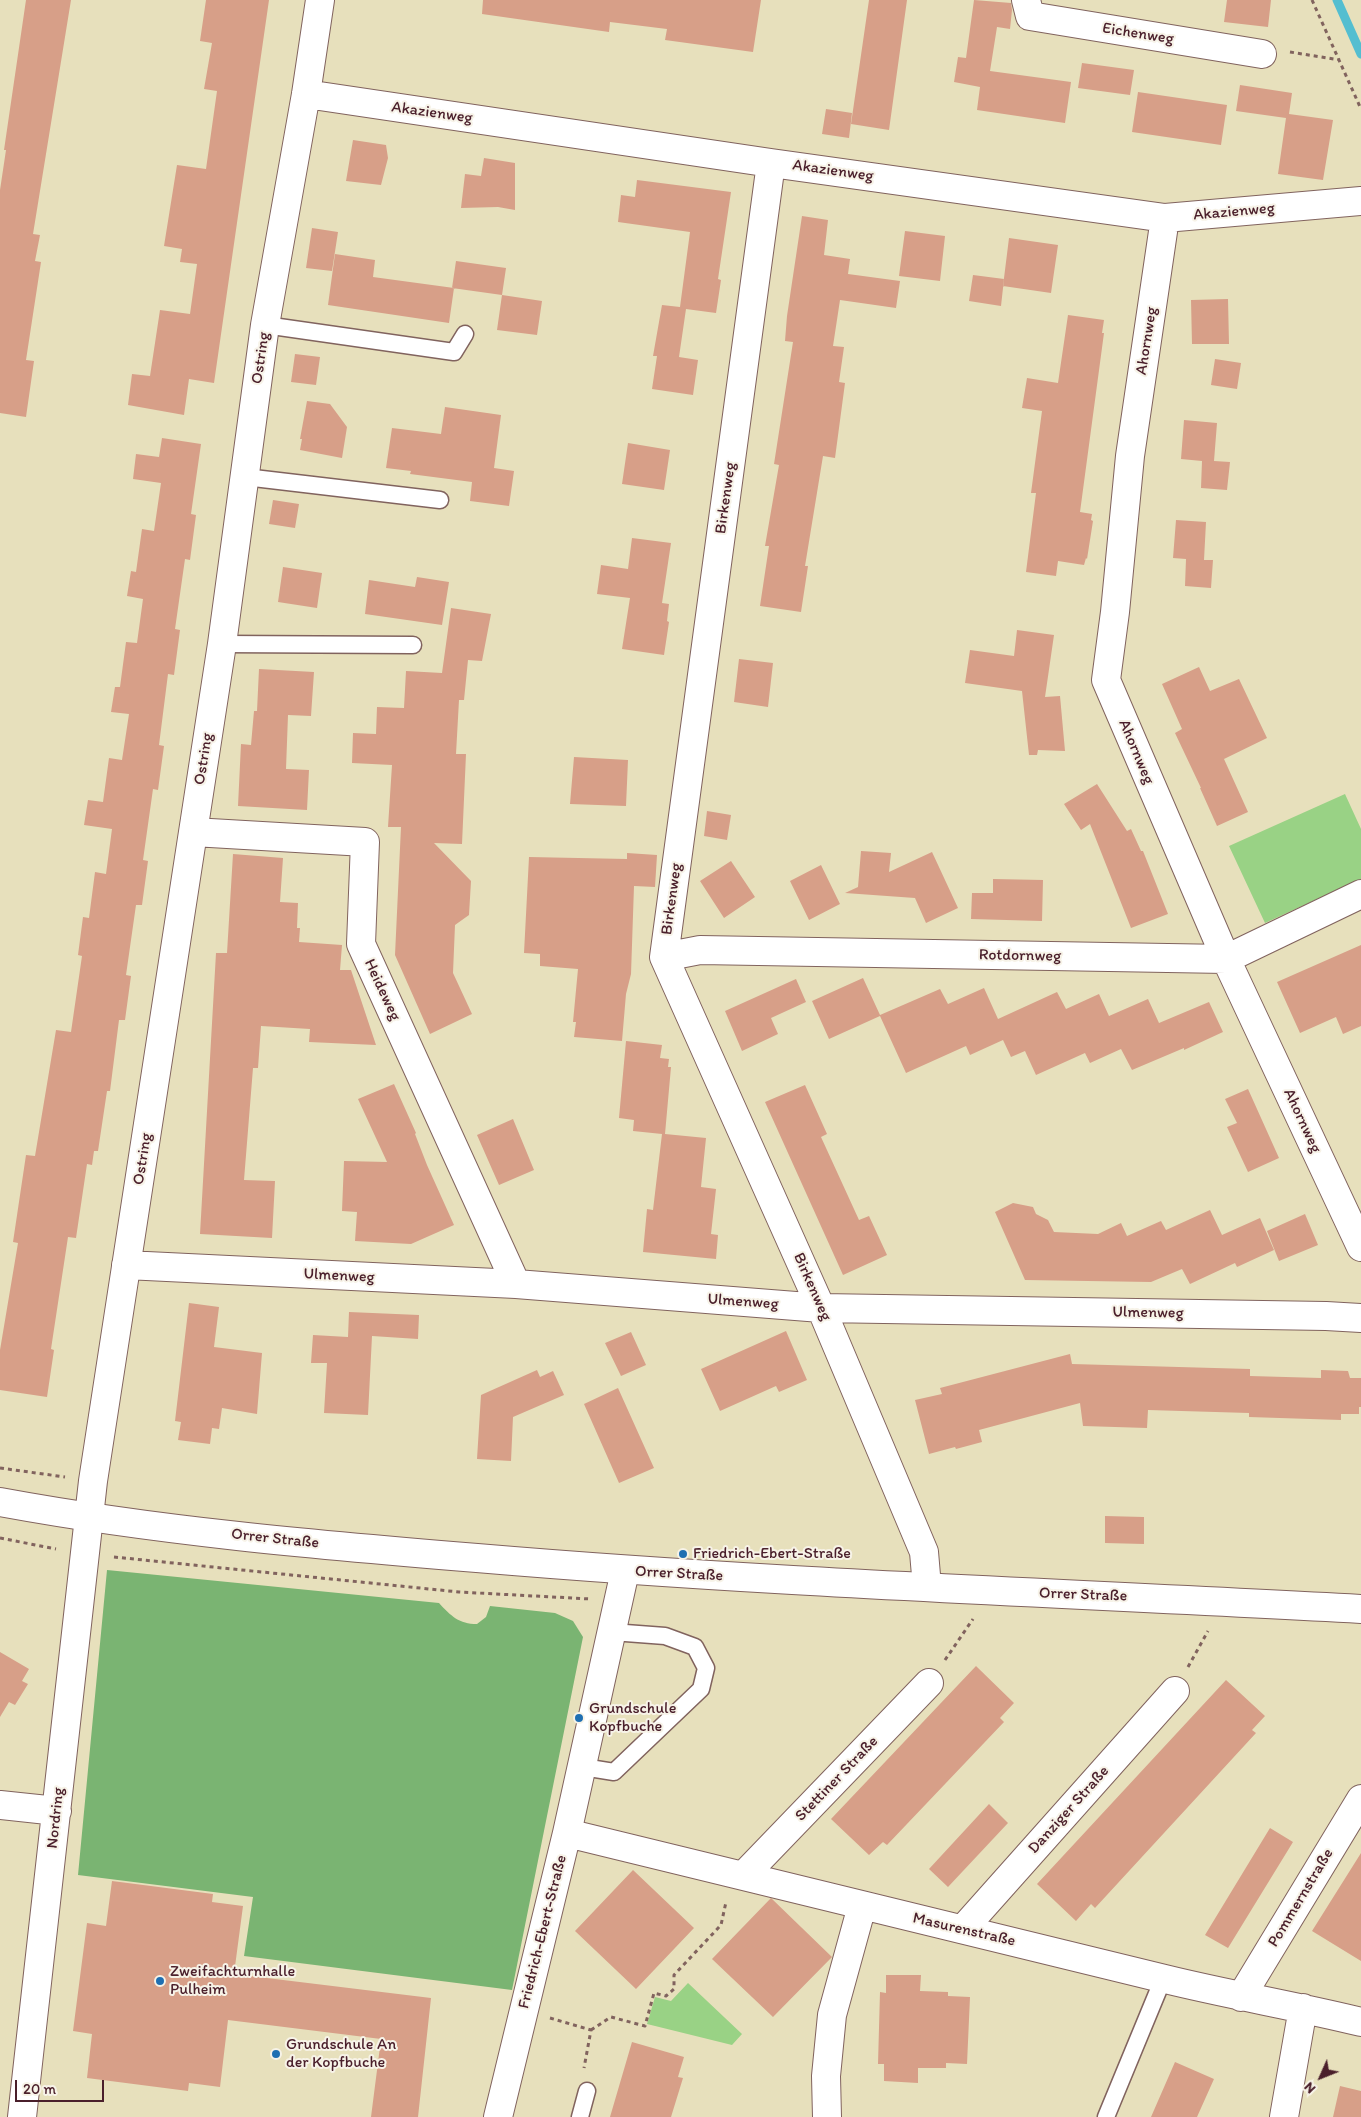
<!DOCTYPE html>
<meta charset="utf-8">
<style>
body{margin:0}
#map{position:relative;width:1361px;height:2117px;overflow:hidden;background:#e7e0bc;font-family:Itim,sans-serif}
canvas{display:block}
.north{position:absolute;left:1296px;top:2052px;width:50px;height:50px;-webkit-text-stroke:4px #f7f3e8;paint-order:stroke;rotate:226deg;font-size:14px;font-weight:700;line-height:20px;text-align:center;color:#4a1f2b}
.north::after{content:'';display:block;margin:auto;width:18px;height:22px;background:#4a1f2b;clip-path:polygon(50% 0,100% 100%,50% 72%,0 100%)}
.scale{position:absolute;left:15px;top:2080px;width:89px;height:22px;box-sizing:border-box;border:2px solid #4a1f2b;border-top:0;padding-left:6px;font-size:15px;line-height:18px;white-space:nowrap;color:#4a1f2b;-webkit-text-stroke:4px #f7f3e8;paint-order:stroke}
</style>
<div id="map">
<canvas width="1361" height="2117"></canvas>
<div class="north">N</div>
<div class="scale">20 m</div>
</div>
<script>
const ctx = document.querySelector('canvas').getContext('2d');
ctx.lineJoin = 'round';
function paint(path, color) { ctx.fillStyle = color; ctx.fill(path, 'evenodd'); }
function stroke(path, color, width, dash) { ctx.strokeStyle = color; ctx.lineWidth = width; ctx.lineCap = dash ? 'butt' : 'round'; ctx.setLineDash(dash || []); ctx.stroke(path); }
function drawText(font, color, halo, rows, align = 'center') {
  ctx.font = font + ' Itim,sans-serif'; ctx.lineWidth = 4; ctx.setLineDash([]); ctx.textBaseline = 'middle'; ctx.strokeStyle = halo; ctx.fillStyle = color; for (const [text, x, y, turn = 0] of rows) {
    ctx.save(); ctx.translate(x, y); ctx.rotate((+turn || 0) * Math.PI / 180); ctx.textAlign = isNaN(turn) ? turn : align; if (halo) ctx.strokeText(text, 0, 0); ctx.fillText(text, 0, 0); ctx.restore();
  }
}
const green = new Path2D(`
 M1345,794L1361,829V879L1265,923L1229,846Z
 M688,1983L742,2034L732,2045L647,2024L655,1997L671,2001Z`);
const forest = new Path2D(`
 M107,1570L439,1603C451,1616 459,1624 477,1624L486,1617L490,1606L555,1613L573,1621L583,1637L512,1990L244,1956L253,1897L78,1875Z`);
const stream = new Path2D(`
 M1337,0L1361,54`);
const building = new Path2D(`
 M26,0H71L33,234L40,235L35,261L41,262L26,360L34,361L26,417L0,413V190L6,150H4Z
 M206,0H269L214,383L189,379L184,415L128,405L132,374L150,376L160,310L190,314L197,264L180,262L182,249L164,246L177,165L206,169L217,91L204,89L212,43L200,41Z
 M483,0H761L753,52L665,40L667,29L610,22L609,32L482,14Z
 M869,0H907L889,130L851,124Z
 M974,0L1011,3L1012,10L1010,29L997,27L990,71L1071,82L1065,123L977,110L980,87L954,82L958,57L966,58Z
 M1227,0H1271L1268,27L1224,22Z
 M1082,63L1134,70L1130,95L1078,88Z
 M1240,85L1292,93L1289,114L1333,120L1323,180L1278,174L1286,118L1236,111Z
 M1138,92L1227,105L1221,145L1132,132Z
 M826,109L852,113L849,138L822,134Z
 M353,140L386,145L388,158L381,185L346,181Z
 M484,158L515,163V210L498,207L461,208L465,174L481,176Z
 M637,180L731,192L718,279L721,280L716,313L686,309L679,357L698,360L693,395L652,389L657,356H653L662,305L680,307L690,232L618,222L621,195L635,197Z
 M802,216L828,220L824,255L850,259L848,274L900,281L896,308L840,300L833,346L844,347L839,382L845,383L835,458L823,456L805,566H808L801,612L760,606L769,546H765L779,465L774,464L793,342L785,341L787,316Z
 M312,228L338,232L332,271L306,268Z
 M905,231L945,236L940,281L899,276Z
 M1009,238L1058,245L1051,293L1003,286Z
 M335,254L375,260L373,277L454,288L449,323L328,305Z
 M456,261L506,268L502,295L452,288Z
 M973,275L1004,279L1001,306L969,301Z
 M502,295L542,301L537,335L497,330Z
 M1228,299L1229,344H1192L1191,300Z
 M1068,315L1104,320L1102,333H1104L1080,512L1092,514L1091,520L1093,521L1087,559L1086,558L1084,565L1058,561L1056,576L1026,572L1036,493H1031L1042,411L1022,408L1027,378L1058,383Z
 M295,354L320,357L316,385L291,382Z
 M1215,359L1241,363L1237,389L1211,385Z
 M307,401L330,404L347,427L342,458L300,450L302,439H300Z
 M445,407L501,415L494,468L514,471L509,506L470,501L472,482L410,474L411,471L386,468L392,428L441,434Z
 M1184,420L1217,423L1214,461L1230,462L1227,490L1201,488L1202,461L1181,459Z
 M162,438L201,444L191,514L196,515L190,560L185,559L175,629L180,630L174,675L168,674L159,745L164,746L158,790L153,789L143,860L148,861L142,905H136L126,975L131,976L125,1020H119L110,1091H107L98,1151H94L92,1165L87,1164L76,1238L68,1237L51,1349L54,1350L47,1397L0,1390V1350L18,1243L13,1242L26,1155L35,1156L56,1030L71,1032L82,956L78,955L83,917L89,918L95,872L106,874L112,829L84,825L88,800L103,802L109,758L122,760L129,714L111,712L115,687H120L126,642L137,643L143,599L127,596L131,571L136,572L142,529L154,531L161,483L133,479L136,454L159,457Z
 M628,443L670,450L664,490L622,484Z
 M273,500L299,504L295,528L269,524Z
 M1176,520L1206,522L1204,560H1213L1211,588L1185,586L1186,559L1173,558Z
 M632,538L671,543L662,603L669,604L667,621L669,622L664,655L622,649L630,598L597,594L601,565L628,569Z
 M283,567L322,573L317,608L278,602Z
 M417,577L449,582L442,625L365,614L369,580L415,587Z
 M451,608L491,614L482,661L468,660L464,700H459L456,754H466L462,844L434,843L471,881L469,915L455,925L453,973L472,1014L430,1034L395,955L401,827H388L392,765L352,763L353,733L376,734L377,707L404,708L406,671L442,673Z
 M1017,630L1054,635L1045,697L1060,696L1065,751L1038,750L1037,755H1029L1022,691L965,683L970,650L1014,656Z
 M739,659L773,663L768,707L734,702Z
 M1199,667L1210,691L1239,679L1267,738L1224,759L1248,812L1217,826L1200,788H1201L1175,733L1182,729L1162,684Z
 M259,669L314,672L311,716L288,715L286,769L309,770L307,810L238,806L241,744L251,745L254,711H257Z
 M574,757L628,760L626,806L570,804Z
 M1097,784L1127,831L1131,829L1141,851H1143L1168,914L1131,928L1090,824L1081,830L1064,804Z
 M707,811L731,815L727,840L704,836Z
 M861,851L891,853L889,872L932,852L958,908L926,923L915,898L845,893L858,887Z
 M627,853L657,855L655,887L634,886L631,974L626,994L622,1041L574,1037L576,1022H573L578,969L540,966V954L524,953L529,857L627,859Z
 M233,854L283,858L280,902L298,903L297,928H300L299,942L342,945L340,970H351L376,1045L309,1042L310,1029L261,1026L258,1068H253L244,1180L275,1181L272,1238L200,1234L216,953H227Z
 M731,861L755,897L724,918L700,881Z
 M821,865L840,904L809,920L790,881Z
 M993,879L1043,880L1042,921L971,919L972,893H993Z
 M1361,945V1026L1343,1034L1336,1017L1300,1033L1277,982Z
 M863,978L880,1015L940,989L948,1004L984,988L998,1019L1057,992L1066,1009L1099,994L1109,1016L1148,999L1159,1023L1209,1002L1223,1032L1184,1050V1048L1132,1070L1121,1049L1090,1063L1085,1053L1036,1075L1025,1051L1011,1057L1003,1040L970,1055L966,1046L906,1073L880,1016L829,1039L812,1001Z
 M796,979L806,1002L771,1018L778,1034L742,1051L725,1011Z
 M626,1041L662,1045L660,1058L669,1059L668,1067H671L665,1134L706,1138L701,1187L716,1189L711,1234L718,1235L716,1259L643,1252L647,1209L653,1210L662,1134L633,1131L634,1120L619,1118Z
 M394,1084L416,1133L415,1134L427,1165L454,1225L411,1244L355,1241L357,1212L342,1211L344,1161L387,1162L358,1099Z
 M805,1085L827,1134L821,1137L859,1220L869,1216L887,1255L843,1275L765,1102Z
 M1248,1089L1279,1158L1248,1172L1227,1127L1237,1123L1225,1099Z
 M513,1119L534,1170L499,1185L477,1135Z
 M1013,1203L1033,1207L1036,1214L1048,1220L1054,1232L1098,1234L1121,1223L1127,1236L1161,1221L1166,1230L1210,1210L1222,1235L1260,1218L1274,1250L1237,1267L1235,1263L1190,1284L1182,1269L1151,1282L1025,1280L995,1212Z
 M1305,1214L1318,1245L1279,1261L1267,1231Z
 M189,1303L219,1307L214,1347L262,1353L257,1414L222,1408L219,1429L212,1428L210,1444L178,1440L181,1422L175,1421Z
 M349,1312L419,1315L418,1339L372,1336L368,1415L324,1413L327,1363H311L313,1335L348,1337Z
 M786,1331L807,1380L779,1392L776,1386L720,1411L701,1369Z
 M631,1332L646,1365L621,1376L605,1343Z
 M1070,1354L1072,1364L1250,1369V1376L1321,1378V1370L1348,1371L1350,1378H1361V1407H1359V1414H1341V1420L1249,1417V1413L1148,1410L1147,1428L1083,1426L1080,1403L979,1430L982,1442L956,1449L955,1447L929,1454L915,1400L942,1394L940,1388Z
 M537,1370L540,1377L553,1371L564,1395L513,1417L511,1461L477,1459L481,1395Z
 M618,1388L654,1468L619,1483L584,1404Z
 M1105,1516L1144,1517V1544L1105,1543Z
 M0,1652L29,1669L22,1681L28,1684L15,1705L9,1702L0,1717Z
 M976,1666L1014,1703L1000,1718L1004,1722L887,1845L883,1842L869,1855L831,1819Z
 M1226,1680L1265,1716L1252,1730L1256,1733L1095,1908L1091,1904L1076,1921L1037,1884Z
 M989,1804L1008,1823L948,1887L929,1869Z
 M1270,1828L1293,1842L1228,1948L1205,1935Z
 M1361,1853V1961L1312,1931Z
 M633,1870L694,1928L636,1989L575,1931Z
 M112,1881L213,1894L212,1902L243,1906L234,1974L431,1998L418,2117H371L381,2039L236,2021L228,2020L220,2087L189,2083L188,2091L87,2078L92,2034L73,2031L87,1923L106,1926Z
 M771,1898L832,1957L773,2017L712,1959Z
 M886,1975H921L920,1991L948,1992V1996L970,1997L967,2064L946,2063V2068H918V2083L884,2081V2064H878L880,1992L886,1993Z
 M632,2042L684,2057L678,2077L683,2078L671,2117H610Z
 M1175,2062L1214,2079L1197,2117H1151Z
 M1340,2086L1361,2091V2117H1333Z`);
const path = new Path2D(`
 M1312,0L1361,109
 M1290,52L1340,60
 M0,1468L65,1477
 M0,1538L56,1549
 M114,1557L459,1592L591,1599
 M945,1660L973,1619
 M1188,1667L1208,1631
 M550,2018L591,2030L584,2068
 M591,2030L611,2017L645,2026L654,1993L666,1996L674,1989V1975L721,1925L726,1902`);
const service = new Path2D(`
 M265,325L454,352L465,334
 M245,477L440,500
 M222,644L413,645
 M583,1767L614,1772L701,1689L706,1668L695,1647L665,1636L612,1632
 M580,2117L587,2091
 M1106,2117L1163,1979`);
const minor = new Path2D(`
 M1026,0L1030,16L1262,54
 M306,94L771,163L1165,218L1361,201
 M771,163L664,957L821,1308L924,1552L927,1587
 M1165,218L1130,456L1115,612L1106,680L1226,959L1361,1247
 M193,832L365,842L361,944L516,1284
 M664,957L700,950L1226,959L1361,894
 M126,1265L516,1284L821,1308L1326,1316L1361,1318
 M0,1805L57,1811
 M567,1833C767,1880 965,1932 1165,1979C1230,1995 1296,2006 1361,2022
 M745,1874L929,1683
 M963,1929L1175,1691
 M1241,1997L1361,1799
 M22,2117L93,1481L222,644L265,325L306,94L320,0
 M498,2117L567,1833L625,1571
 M827,2117L826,2076L832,2015L862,1906
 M1284,2117L1303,2008`);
const tertiary = new Path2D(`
 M0,1502C157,1531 318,1545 477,1558C771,1583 1066,1593 1361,1609`);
const markers = [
 [683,1554,5,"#1f6fb2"],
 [579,1718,5,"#1f6fb2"],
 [160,1981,5,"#1f6fb2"],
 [276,2054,5,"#1f6fb2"]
];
const streetNames = [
 ["Eichenweg",1138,34,9],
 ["Akazienweg",432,113,8],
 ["Akazienweg",833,171,8],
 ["Akazienweg",1234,212,-5],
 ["Ahornweg",1147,341,-81],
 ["Ostring",261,358,-82],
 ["Birkenweg",726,498,-82],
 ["Ahornweg",1136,752,67],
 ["Ostring",204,759,-81],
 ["Birkenweg",672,899,-82],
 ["Rotdornweg",1020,956,1],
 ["Heideweg",382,990,65],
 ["Ahornweg",1302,1121,65],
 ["Ostring",143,1159,-81],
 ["Ulmenweg",339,1276,3],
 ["Birkenweg",812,1287,66],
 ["Ulmenweg",743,1302,4],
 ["Ulmenweg",1148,1313,1],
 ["Orrer Straße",275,1539,6],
 ["Orrer Straße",679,1574,3],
 ["Orrer Straße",1083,1595,2],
 ["Stettiner Straße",837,1779,-46],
 ["Danziger Straße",1069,1810,-48],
 ["Nordring",56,1818,-84],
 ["Pommernstraße",1301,1898,-59],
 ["Masurenstraße",964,1930,13],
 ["Friedrich-Ebert-Straße",543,1932,-76]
];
const poiNames = [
 ["Friedrich-Ebert-Straße",693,1554],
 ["Grundschule",589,1709],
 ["Kopfbuche",589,1727],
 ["Zweifachturnhalle",170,1972],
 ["Pulheim",170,1990],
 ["Grundschule An",286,2045],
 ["der Kopfbuche",286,2063]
];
paint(green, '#99d285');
paint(forest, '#7ab472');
stroke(stream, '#54bed0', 9);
paint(building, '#d79f88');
stroke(service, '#81635e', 19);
stroke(minor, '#81635e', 30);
stroke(tertiary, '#81635e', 30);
stroke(path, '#81635e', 3, [4, 4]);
stroke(service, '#fff', 16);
stroke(minor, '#fff', 28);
stroke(tertiary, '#fff', 28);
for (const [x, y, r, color] of markers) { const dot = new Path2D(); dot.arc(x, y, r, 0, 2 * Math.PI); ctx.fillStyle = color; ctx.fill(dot); stroke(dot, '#f7f3e8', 2); }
drawText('16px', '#4a1f2b', '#f7f3e8', streetNames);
drawText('16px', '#4a1f2b', '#f7f3e8', poiNames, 'left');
</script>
